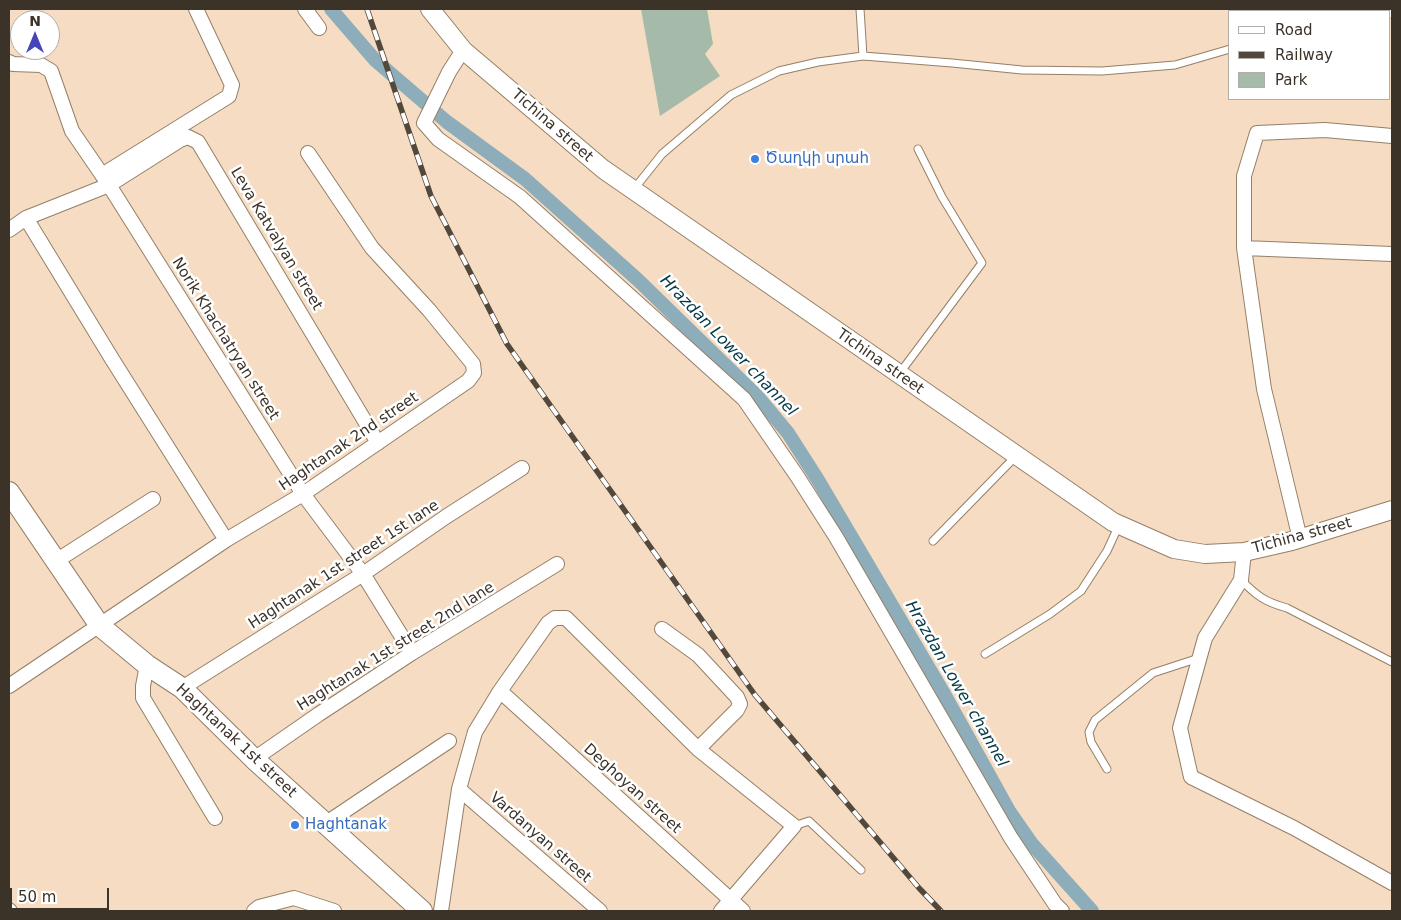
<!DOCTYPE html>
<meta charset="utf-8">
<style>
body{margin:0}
#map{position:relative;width:1401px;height:920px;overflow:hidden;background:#f5dcc2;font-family:"DejaVu Sans",sans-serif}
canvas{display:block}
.frame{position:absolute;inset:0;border:10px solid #3b3228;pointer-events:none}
.legend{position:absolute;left:1228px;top:10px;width:162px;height:90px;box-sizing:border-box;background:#fff;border:1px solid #b1ada9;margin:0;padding:6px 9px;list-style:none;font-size:15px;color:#3b3228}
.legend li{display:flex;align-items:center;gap:10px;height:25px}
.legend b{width:25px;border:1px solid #b1ada9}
.north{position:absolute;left:10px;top:10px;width:50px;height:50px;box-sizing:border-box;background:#fff;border:1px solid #b1ada9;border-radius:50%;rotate:0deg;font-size:14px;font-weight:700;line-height:20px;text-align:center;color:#3b3228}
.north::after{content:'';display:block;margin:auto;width:18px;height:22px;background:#4545ba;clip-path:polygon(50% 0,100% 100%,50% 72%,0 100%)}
.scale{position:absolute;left:10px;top:888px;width:99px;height:22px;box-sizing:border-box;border:2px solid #3b3228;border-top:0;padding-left:6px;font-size:15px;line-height:18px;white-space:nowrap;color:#3b3228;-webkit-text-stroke:4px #fff;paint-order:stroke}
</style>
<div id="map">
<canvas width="1401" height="920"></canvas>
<div class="frame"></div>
<ul class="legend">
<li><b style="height:6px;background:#fff"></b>Road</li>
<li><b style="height:6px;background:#53483c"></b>Railway</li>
<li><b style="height:14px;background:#a5baa8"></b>Park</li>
</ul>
<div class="north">N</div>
<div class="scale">50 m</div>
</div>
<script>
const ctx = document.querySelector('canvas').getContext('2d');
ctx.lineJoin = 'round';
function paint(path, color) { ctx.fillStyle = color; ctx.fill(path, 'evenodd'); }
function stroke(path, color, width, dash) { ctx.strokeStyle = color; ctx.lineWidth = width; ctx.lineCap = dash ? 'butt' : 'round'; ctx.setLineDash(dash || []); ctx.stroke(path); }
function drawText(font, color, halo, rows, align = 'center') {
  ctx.font = font + ' "DejaVu Sans","Noto Sans Armenian",sans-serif'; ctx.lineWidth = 5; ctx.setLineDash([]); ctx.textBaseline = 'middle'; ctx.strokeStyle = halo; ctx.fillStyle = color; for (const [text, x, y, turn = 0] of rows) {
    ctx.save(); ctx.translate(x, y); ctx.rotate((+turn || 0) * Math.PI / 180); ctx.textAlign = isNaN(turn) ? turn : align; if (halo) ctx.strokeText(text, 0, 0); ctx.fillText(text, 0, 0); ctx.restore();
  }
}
const green = new Path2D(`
 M641,9H707L713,44L705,54L720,76L660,116Z`);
const canal = new Path2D(`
 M331,9L375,60L447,122L525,179L638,280L758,397L788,433L818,480L943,692L1009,811L1032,844L1092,911`);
const service = new Path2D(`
 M860,9L863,56
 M1390,14L1392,13
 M634,189L662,154L731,95L779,71L818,62L863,56L952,63L1022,70L1102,71L1175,65L1230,49
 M899,374L982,263L942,197L918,149
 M933,541L1016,456
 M1241,580C1257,596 1265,602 1287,608L1392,662
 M985,654L1050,614L1081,591L1107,551L1119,525
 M1107,769L1091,742L1089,732L1095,720L1153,673L1199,658
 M794,826L809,821L861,870`);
const minor = new Path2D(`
 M305,9L319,28
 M463,50L449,72L424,123L438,139L520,197L744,399L797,476L836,537L1011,838L1055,904L1062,911
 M9,62L13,64L41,65L51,71L72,131L109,185L303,494L363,574L412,653
 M102,175L229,96L232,85L196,9
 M26,218L112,359L226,540
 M9,230L26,218L109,185L180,140L188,137L198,142L378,443
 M1244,248L1392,254
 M1300,539L1264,389L1244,248V176L1257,133L1325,130L1392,136
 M1244,552L1241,580L1205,638L1180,728L1191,777L1294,828L1392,883
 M56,561L153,499
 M662,629L698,655L737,697L740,704L737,710L698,749
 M147,665L143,686V698L215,818
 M9,686L226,540L303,494L468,381L474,373L473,364L429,310L372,248L308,153
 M182,688L363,574L447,516L522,468
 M500,691L743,911
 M254,759L319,714L412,653L557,564
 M459,789L600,911
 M325,824L449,741
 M9,910L10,911
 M254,911L259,907L294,898L334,911
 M441,911L459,789L475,732L500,691L548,623L555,618H566L698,749L794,826L721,911`);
const tertiary = new Path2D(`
 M430,9L463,50L603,169L1113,522L1174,549L1205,554L1244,552L1292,541L1392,510`);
const secondary = new Path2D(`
 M9,492L100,626L147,665L182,688L254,759L422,911`);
const rail = new Path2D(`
 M367,9L431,196L507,344L755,695L919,888L941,911`);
const markers = [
 [755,159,5,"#3f7fe0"],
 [295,825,5,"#3f7fe0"]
];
const streetNames = [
 ["Tichina street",552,126,41],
 ["Leva Katvalyan street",276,239,59],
 ["Norik Khachatryan street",225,339,58],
 ["Tichina street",880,362,35],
 ["Haghtanak 2nd street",349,442,-34],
 ["Tichina street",1302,536,-15],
 ["Haghtanak 1st street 1st lane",344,565,-33],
 ["Haghtanak 1st street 2nd lane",396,647,-32],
 ["Haghtanak 1st street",236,741,43],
 ["Deghoyan street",632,789,42],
 ["Vardanyan street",540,838,41]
];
const shopNames = [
 ["Ծաղկի սրահ",765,159],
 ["Haghtanak",305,825]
];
const waterNames = [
 ["Hrazdan Lower channel",728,346,46],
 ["Hrazdan Lower channel",956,684,60]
];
paint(green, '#a5baa8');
stroke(canal, '#8cadb9', 14);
stroke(service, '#957f67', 9);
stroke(minor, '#957f67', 16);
stroke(tertiary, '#957f67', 20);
stroke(secondary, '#957f67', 22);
stroke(service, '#fff', 7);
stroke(minor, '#fff', 14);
stroke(tertiary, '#fff', 18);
stroke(secondary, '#fff', 20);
stroke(rail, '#53483c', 5.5);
stroke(rail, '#fff', 4, [11]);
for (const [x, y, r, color] of markers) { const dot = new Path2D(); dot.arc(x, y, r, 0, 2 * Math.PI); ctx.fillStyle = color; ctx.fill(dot); stroke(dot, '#fff', 2); }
drawText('15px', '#3b3228', '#fff', streetNames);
drawText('15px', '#366cbe', '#fff', shopNames, 'left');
drawText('italic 16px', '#033846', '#fff', waterNames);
</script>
